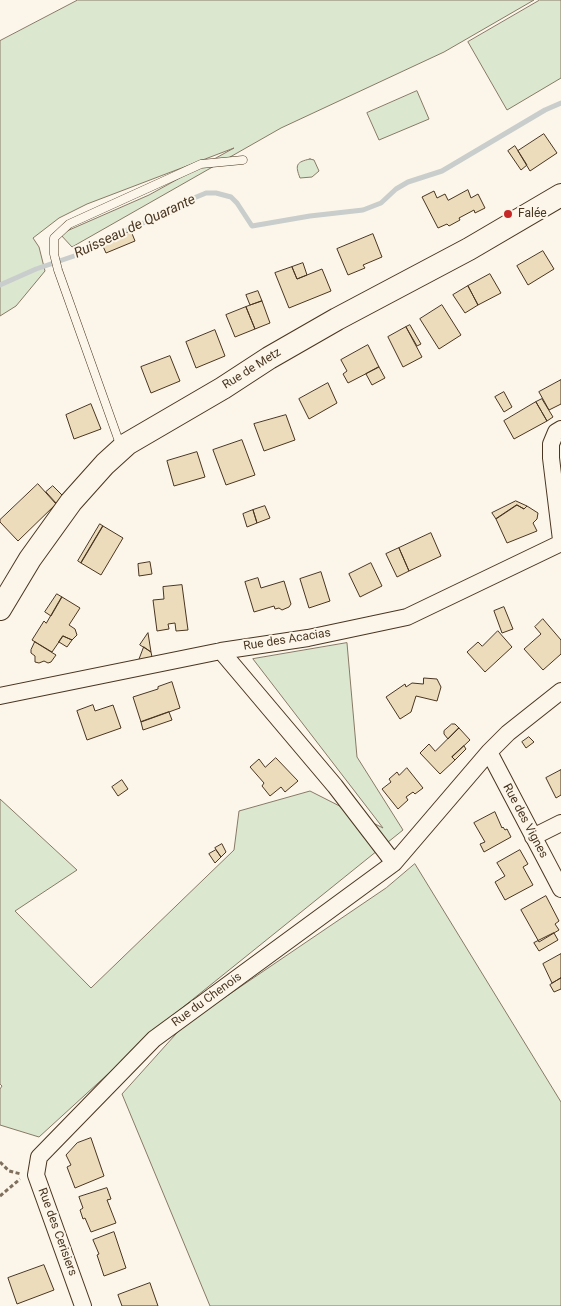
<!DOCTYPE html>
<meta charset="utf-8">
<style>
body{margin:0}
canvas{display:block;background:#fbf6e9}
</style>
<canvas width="561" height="1306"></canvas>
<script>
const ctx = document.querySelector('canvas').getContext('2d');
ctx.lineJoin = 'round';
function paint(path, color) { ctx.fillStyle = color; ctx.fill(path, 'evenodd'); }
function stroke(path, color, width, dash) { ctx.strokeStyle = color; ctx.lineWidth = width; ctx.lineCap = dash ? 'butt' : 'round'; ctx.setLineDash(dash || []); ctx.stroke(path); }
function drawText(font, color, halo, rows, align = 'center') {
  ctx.font = font + ' Roboto,sans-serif'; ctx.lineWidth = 4; ctx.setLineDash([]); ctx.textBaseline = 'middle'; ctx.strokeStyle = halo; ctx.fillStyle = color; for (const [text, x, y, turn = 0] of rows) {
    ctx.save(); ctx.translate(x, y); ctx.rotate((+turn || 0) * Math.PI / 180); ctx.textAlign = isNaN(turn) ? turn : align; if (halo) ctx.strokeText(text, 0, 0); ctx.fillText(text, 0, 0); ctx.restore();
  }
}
const green = new Path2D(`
 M78,0H534L444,52L281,128L72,247L60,234L149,195L234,148L87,204L59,218L33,238L39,247L45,271L16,306L0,316V41Z
 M540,0H561V78L507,110L468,42Z
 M417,91L429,119L379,140L367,113Z
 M310,159L314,160L319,171L312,177L300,178C295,165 296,162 310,159Z
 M347,643L357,757L403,830L167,1020L39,1137L0,1125V1089L2,1086L0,1084V799L77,870L15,911L91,988L234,850L239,811L310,791L383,828L253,659Z
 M415,864L561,1102V1306H210L122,1094L184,1025L386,888Z`);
const stream = new Path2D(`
 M0,285L36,269L77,255L135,226L168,214L194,198L206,193H216L231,197L237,203L252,226L310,216L363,210L381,203L396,189L408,182L442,171L545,110L561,103`);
const building = new Path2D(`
 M544,134L557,153L530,171L518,151Z
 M515,146L527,165L521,170L508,151Z
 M468,190L471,198L478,194L485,208L475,213L474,210L459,218L460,220L449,226L447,224L438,228L422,197L434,191L437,198L445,194L448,200Z
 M131,231L135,241L106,253L102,244Z
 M373,234L382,257L363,265L365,268L348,275L337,249Z
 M543,251L554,269L528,285L517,266Z
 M303,263L307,275L297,279L292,267Z
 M292,267L297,279L322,269L331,291L289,308L275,273Z
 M490,274L501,293L478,305L468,286Z
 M468,286L478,305L465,313L453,295Z
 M258,291L262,301L250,305L246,295Z
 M262,301L270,323L255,329L246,307Z
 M442,305L461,335L439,349L420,319Z
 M246,307L255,329L235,337L226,315Z
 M410,325L421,344L417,346L406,327Z
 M406,327L422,357L403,367L388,337Z
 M215,330L225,356L196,368L186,342Z
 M368,345L379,367L348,383L343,374L347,371L341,360Z
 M170,356L180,381L151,393L141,367Z
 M379,367L385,378L372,385L366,374Z
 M561,380V404L549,410L539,392Z
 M328,383L337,403L309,419L299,399Z
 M504,392L512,407L504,412L495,397Z
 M542,399L553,417L547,421L536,402Z
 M536,402L547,421L514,439L504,421Z
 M91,404L101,429L74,439L66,415Z
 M286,415L295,440L264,451L254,424Z
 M242,440L255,475L226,485L213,450Z
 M197,452L205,477L174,486L167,461Z
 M38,484L56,504L18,541L0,522V520Z
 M53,486L63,496L56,503L46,492Z
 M516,501L527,506L524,509L517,505L496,519L492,513Z
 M517,505L524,509L527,506L538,513L537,519L533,523L537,531L507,543L496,519Z
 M265,506L270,518L257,523L253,510Z
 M253,510L257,523L247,527L243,514Z
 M100,524L103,526L81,563L78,561Z
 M103,526L123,538L101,575L81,563Z
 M431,533L441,556L409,571L399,548Z
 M399,548L409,571L397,577L386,554Z
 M150,562L152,574L139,576L138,564Z
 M371,563L382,586L360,597L349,574Z
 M321,572L330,601L309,608L300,579Z
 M258,578L261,588L284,581L291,604L289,607L282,610L279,608L275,609L274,606L254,612L245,582Z
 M182,585L188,630L176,631L175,623L168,624L169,629L157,631L153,600L164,599L163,587Z
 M57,594L62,597L51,616L45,612Z
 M62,597L80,608L69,625L75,629L77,635L72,640L63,636L52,652L32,640L44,621L46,623Z
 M504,607L513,629L502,633L494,611Z
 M543,619L561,640V654L543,670L524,649L541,634L535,627Z
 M498,631L512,647L485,672L467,652L478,642L482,646Z
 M148,633L151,652L140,645Z
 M63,636L72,640L67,647L59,642Z
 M35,642L56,655L51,662L48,663L44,661L39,663L35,662V656L31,653V650Z
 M144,647L151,652L152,657L139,660Z
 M424,678L437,679L441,687L437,701L416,696L411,712L400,719L386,697L405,684L406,687L412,683L423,684Z
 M172,682L180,708L141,722L133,697L158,689V687Z
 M93,705L95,711L113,705L121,728L87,740L77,711Z
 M169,712L172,720L143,730L141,722Z
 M452,724H455L459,728L448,739L444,734V731Z
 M459,728L470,740L452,757L455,760L440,774L420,753L429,744L435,751Z
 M529,737L534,742L526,748L522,742Z
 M464,746L466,749L455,760L452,757Z
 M276,758L298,781L285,792L281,787L270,796L262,786L264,783L250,767L259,759L265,767Z
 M407,768L423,788L415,794L413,792L406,797L408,800L398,809L382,789L391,782L389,779L397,772L399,775Z
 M561,770V795L556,798L546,778Z
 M122,780L128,789L118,796L112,787Z
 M495,812L502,828L503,827L505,830L507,829L511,837L484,852L480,844L485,842L474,823Z
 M222,844L226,852L221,857L215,848Z
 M216,850L221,857L215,863L209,854Z
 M520,850L528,864L523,867L533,885L505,900L495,882L505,876L497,863Z
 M546,896L559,921L555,924L559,930L539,942L521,910Z
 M554,933L558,940L539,951L534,943Z
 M561,954V978L552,983L543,964Z
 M561,978V989L554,992L550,985Z
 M91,1138L104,1176L75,1188L67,1167L71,1165L66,1155L77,1143Z
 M107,1188L111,1199L107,1200L116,1223L91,1232L85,1218L83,1219L80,1210L83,1208L79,1197Z
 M114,1232L126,1268L104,1276L97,1255L99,1254L93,1240Z
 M44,1265L54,1290L17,1304L8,1278Z
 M150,1283L158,1306H122L118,1295Z`);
const path = new Path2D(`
 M0,1162L9,1171L21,1174
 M0,1196L20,1179`);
const lane = new Path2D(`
 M121,447L58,270L54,254V238L69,224L201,164L243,160`);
const street = new Path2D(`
 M561,429L556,432L551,444V458L561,540
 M221,651L335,786L394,863L489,752L508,733L561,691
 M0,696L221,651L308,638L407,617L561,543
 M489,752L561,889
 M533,837L561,823
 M83,1306L36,1175L39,1157L154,1039L394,863`);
const secondary = new Path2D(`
 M0,609L30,559L71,502L105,464L127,444L223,388L269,358L337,319L469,249L561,195`);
const markers = [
 [508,214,5,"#c62828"]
];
const poiNames = [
 ["Falée",518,214]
];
const streetNames = [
 ["Rue de Metz",252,369,-32],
 ["Rue des Acacias",287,640,-9],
 ["Rue des Vignes",525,821,62],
 ["Rue du Chenois",207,1000,-36],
 ["Rue des Cerisiers",57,1232,70]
];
const waterNames = [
 ["Ruisseau de Quarante",135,227,-25]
];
paint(green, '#dce7d0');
stroke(green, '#887966', 1);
stroke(stream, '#c9cecd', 5);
paint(building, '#ecdcbc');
stroke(building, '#4a3520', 1);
stroke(lane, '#4a3520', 9);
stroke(street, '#4a3520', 18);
stroke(secondary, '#4a3520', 24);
stroke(path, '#7f6f5c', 3, [4, 2.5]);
stroke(lane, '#fbf6e9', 8);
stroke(street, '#fbf6e9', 16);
stroke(secondary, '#fbf6e9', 22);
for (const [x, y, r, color] of markers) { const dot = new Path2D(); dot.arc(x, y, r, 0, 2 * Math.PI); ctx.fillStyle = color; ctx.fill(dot); stroke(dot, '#fbf6e9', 2); }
drawText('12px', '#4a3520', '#fbf6e9', poiNames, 'left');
drawText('12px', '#4a3520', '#fbf6e9', streetNames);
drawText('italic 14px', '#4a3520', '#fbf6e9', waterNames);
</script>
